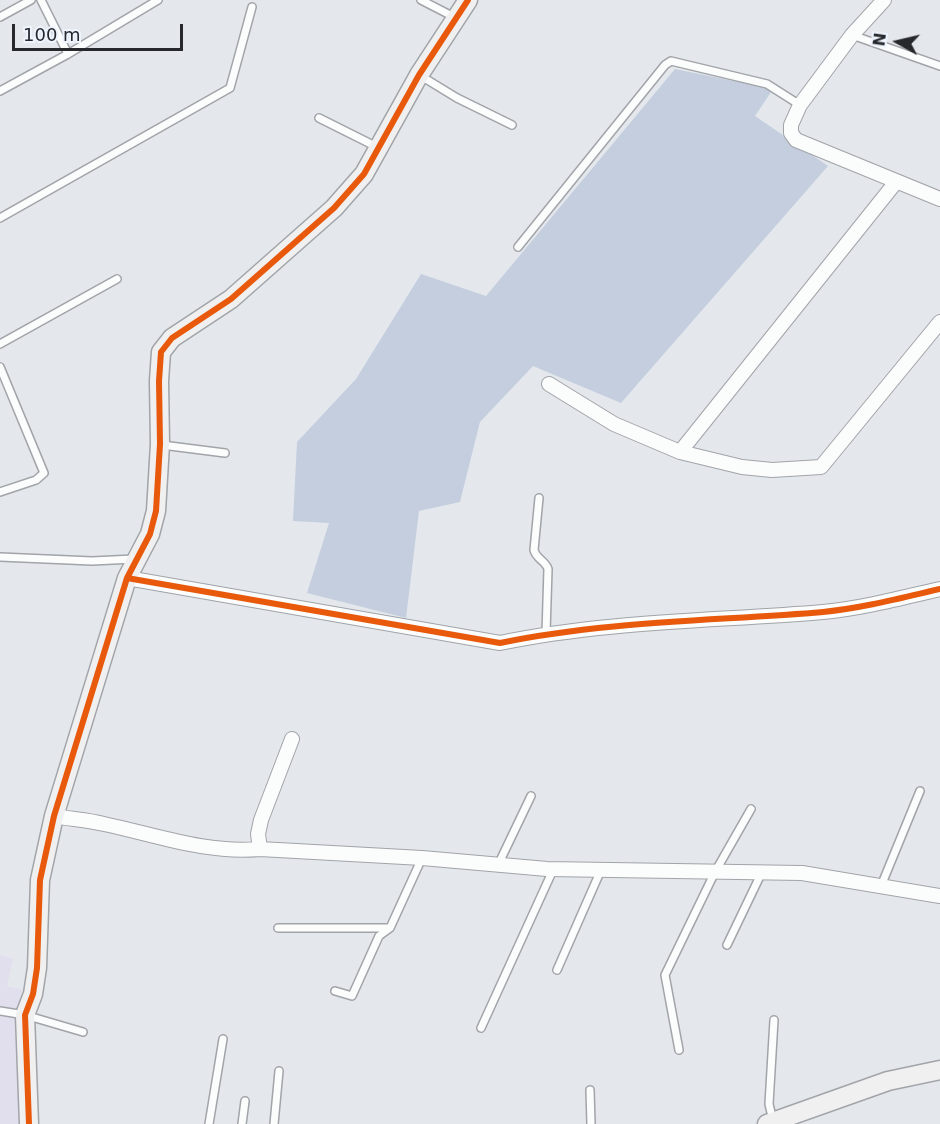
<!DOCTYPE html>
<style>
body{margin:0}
#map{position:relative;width:940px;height:1124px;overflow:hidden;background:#e4e8ed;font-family:"DejaVu Sans",sans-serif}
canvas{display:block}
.north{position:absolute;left:868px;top:12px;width:60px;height:60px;-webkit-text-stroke:4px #edf4fe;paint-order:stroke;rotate:278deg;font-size:16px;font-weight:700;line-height:24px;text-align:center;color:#26282c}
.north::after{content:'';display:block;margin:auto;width:21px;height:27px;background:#26282c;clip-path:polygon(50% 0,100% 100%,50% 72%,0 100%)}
.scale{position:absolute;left:12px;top:24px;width:171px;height:27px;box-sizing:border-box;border:3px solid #26282c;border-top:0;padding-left:8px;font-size:18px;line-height:21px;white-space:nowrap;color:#26282c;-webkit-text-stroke:4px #edf4fe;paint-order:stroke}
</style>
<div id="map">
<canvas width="940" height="1124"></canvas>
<div class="north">N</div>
<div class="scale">100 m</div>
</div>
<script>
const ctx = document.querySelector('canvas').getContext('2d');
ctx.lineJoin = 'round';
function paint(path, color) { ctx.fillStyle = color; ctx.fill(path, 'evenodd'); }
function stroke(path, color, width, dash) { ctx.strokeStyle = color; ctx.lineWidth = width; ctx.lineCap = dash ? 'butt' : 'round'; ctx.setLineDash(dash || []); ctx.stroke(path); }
const education = new Path2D(`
 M0,955L13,959L7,986L22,989L21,994L26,995L22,1011L17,1009L16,1014L19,1124H0Z`);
const green = new Path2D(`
 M675,69L773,89L755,116L828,166L621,403L533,366L480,422L460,502L419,511L406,618L307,593L329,523L293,521L297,442L356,379L421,274L486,296Z`);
const lane = new Path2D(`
 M41,0L68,54
 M421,0L456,18
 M0,17L31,0
 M852,35L940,66
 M421,76L457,98L512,125
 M0,91L68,54L158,0
 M319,118L377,147
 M0,218L230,88L252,7
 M518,247L665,65L671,61L767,84L800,105
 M0,344L117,279
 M0,367L44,473L36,480L0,492
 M162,445L225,453
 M539,498L534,550C536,559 546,561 548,569L546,633
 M0,557L92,561L134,559
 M498,865L531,796
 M881,886L920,791
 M278,928H390L422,858
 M727,945L762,872
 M557,970L601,870
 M335,991L352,996L379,936L390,928
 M0,1011L25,1015L83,1032
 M481,1028L553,870
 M679,1050L665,975L715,872L751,809
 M590,1090L591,1124
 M773,1121L769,1104L774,1020
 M209,1124L223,1039
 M242,1124L245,1101
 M274,1124L279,1071`);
const street = new Path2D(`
 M884,0L852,35L800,105L791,125V133L796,140L940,199
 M549,384L614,424L680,452L742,467L772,470L821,467L940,322
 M680,452L896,182
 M127,578L500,643C606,621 716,621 823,612C863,608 901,598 940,589
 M54,816C70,819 88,820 104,824C156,835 207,854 260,849L258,834L261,820L292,739
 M260,849L422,858L547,869L802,873L940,896`);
const secondary = new Path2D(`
 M29,1124L25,1015L33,994L37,968L40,880L54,816L127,578L150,534L156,511L160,444L159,381L161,352L172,338L231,299L334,208L364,174L419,75L468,0
 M767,1124L888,1081L940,1070`);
const cycleway = new Path2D(`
 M127,578L500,643C606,621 716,621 823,612C863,608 901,598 940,589
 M29,1124L25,1015L33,994L37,968L40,880L54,816L127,578L150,534L156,511L160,444L159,381L161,352L172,338L231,299L334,208L364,174L419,75L468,0`);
paint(education, '#e1dfee');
paint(green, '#c4cede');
stroke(lane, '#a1a4a8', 10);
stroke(street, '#a1a4a8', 16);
stroke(secondary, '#a1a4a8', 21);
stroke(lane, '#fbfcfc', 7);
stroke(street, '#fbfcfc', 14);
stroke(secondary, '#f1f0f0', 18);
stroke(cycleway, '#e8590c', 6);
</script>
